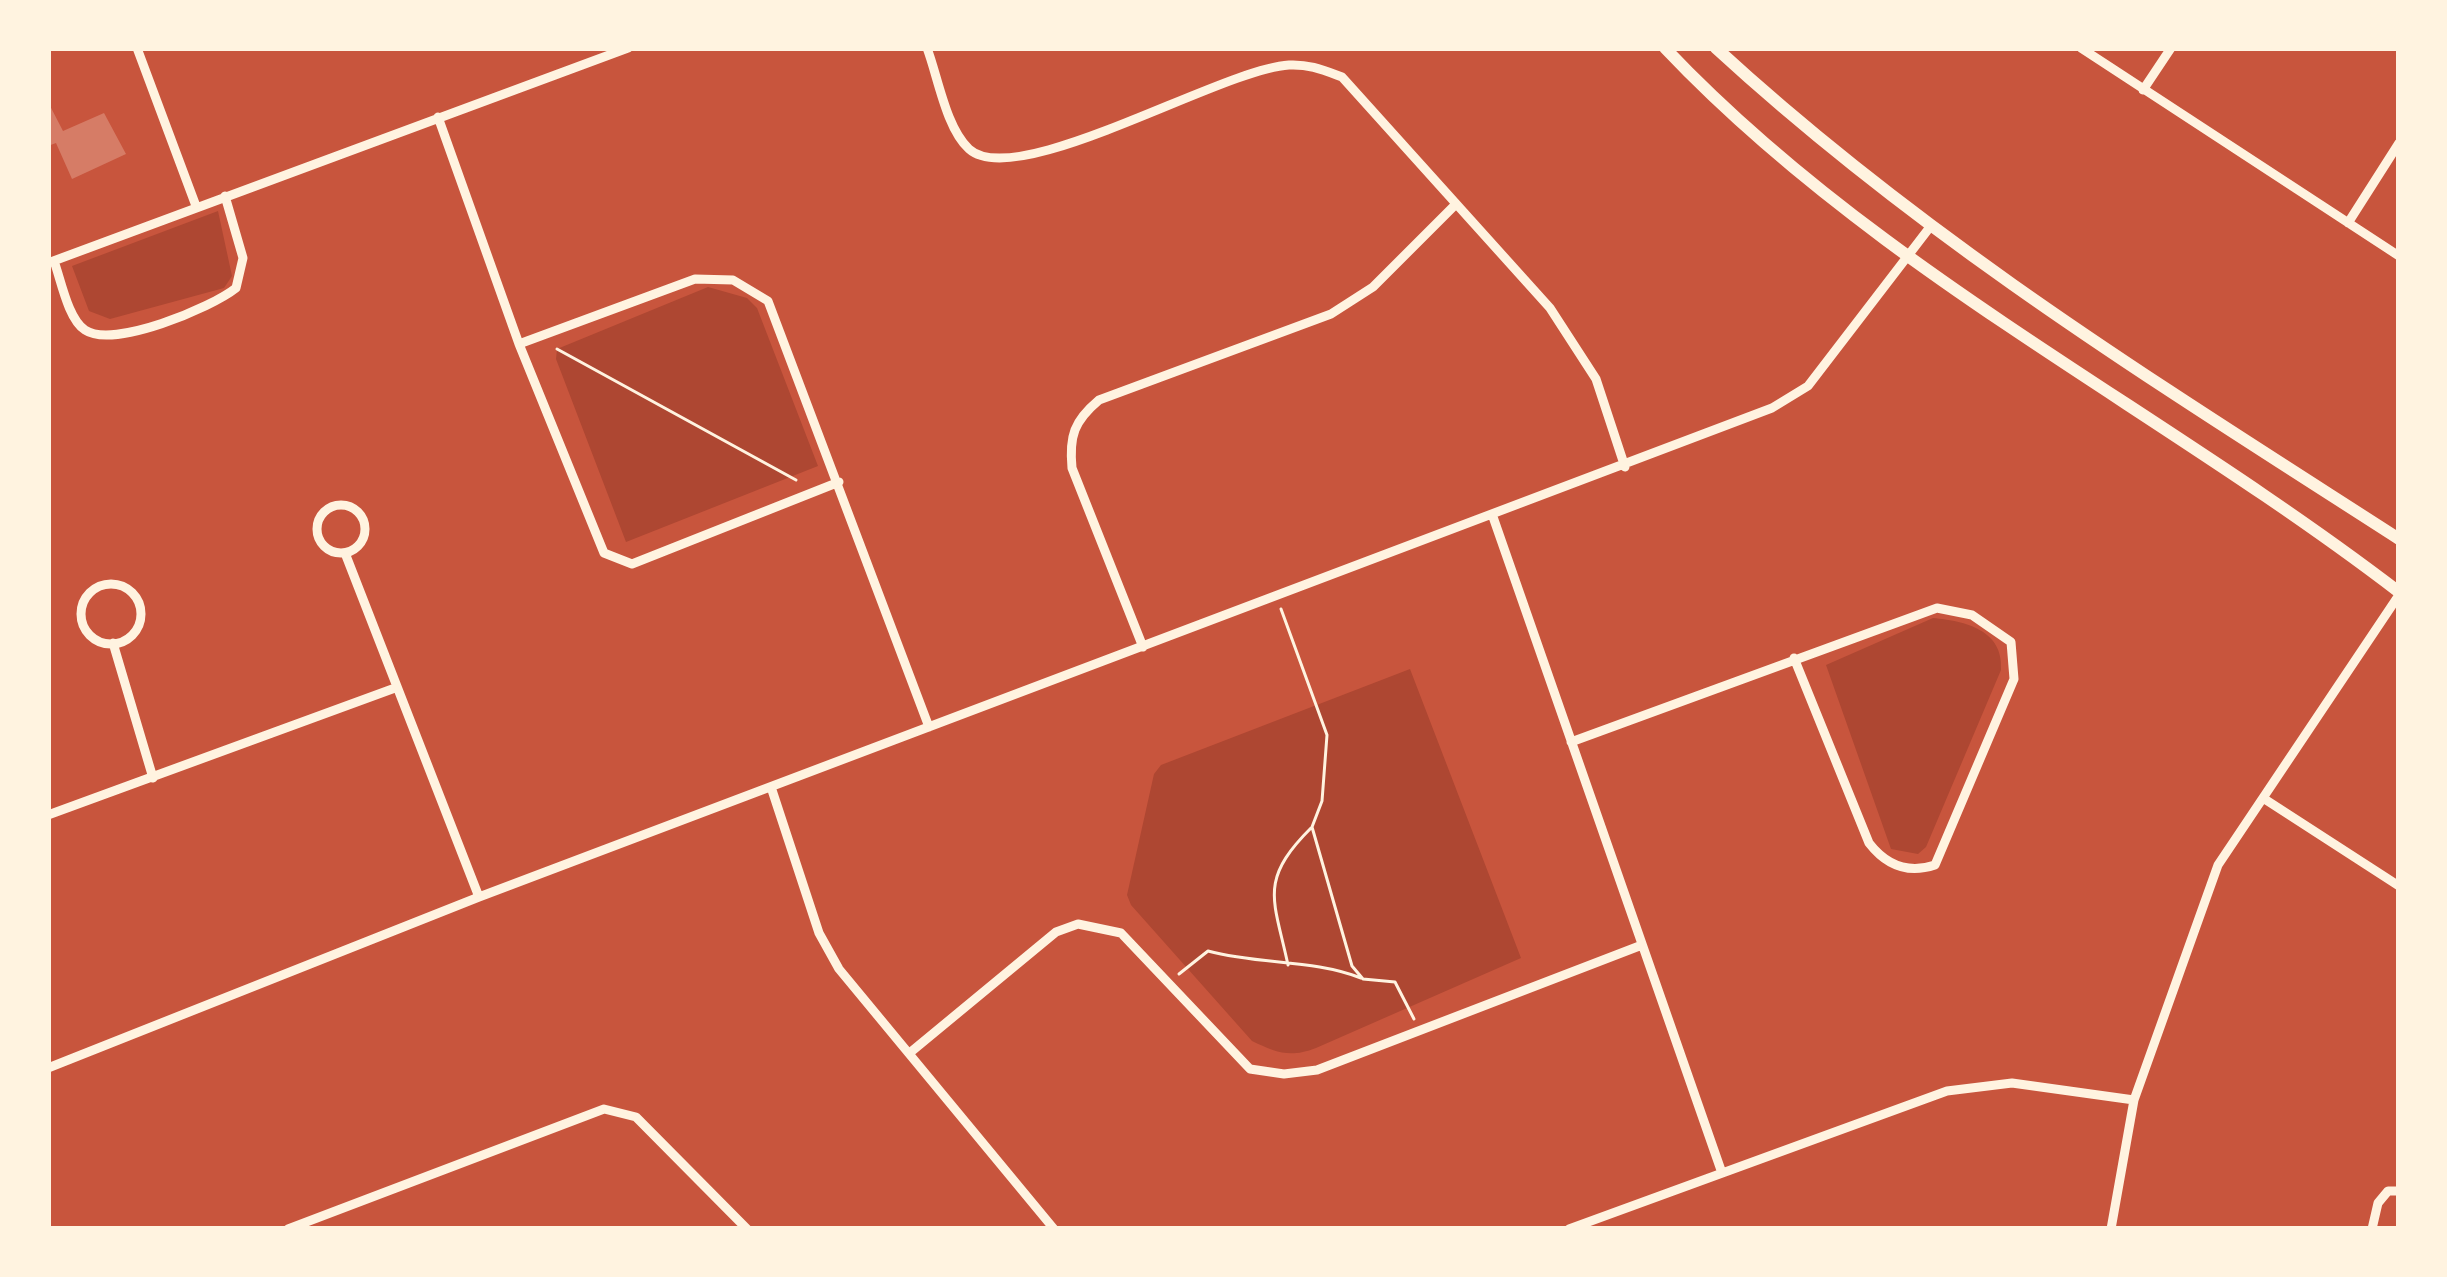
<!DOCTYPE html>
<style>
body{margin:0}
#map{position:relative;width:2447px;height:1277px;overflow:hidden;background:#c8553d;font-family:Signika,sans-serif}
canvas{display:block}
.frame{position:absolute;inset:0;border:51px solid #fff3e0;pointer-events:none}
</style>
<div id="map">
<canvas width="2447" height="1277"></canvas>
<div class="frame"></div>
</div>
<script>
const ctx = document.querySelector('canvas').getContext('2d');
ctx.lineJoin = 'round';
function paint(path, color) { ctx.fillStyle = color; ctx.fill(path, 'evenodd'); }
function stroke(path, color, width, dash) { ctx.strokeStyle = color; ctx.lineWidth = width; ctx.lineCap = dash ? 'butt' : 'round'; ctx.setLineDash(dash || []); ctx.stroke(path); }
const green = new Path2D(`
 M218,211L232,276L224,288L110,319L89,311L72,266Z
 M708,287L747,298L757,308L818,466L626,542L556,359L557,349Z
 M1933,618C1965,621 2004,630 2001,670L1926,847L1918,854L1891,849L1826,665Z
 M1410,669L1521,958L1316,1048C1290,1058 1277,1053 1252,1041L1131,905L1127,895L1154,774L1161,765Z`);
const building = new Path2D(`
 M48,102L63,131L104,113L126,154L72,179L56,143L48,146Z`);
const path = new Path2D(`
 M557,349L796,480
 M1281,609L1327,735L1322,801L1312,827L1352,966L1363,979L1395,982L1414,1019
 M1288,965C1274,899 1258,881 1311,828
 M1179,974L1208,951C1260,965 1313,959 1361,978`);
const minor = new Path2D(`
 M137,48L196,206
 M927,48C938,77 946,128 969,149C1016,192 1221,69 1289,65C1309,64 1323,70 1342,77L1550,308L1596,379L1625,467
 M2081,48L2399,256
 M2143,90L2171,48
 M438,117L519,344L604,553L632,564L839,482
 M2348,223L2399,143
 M54,261C61,280 68,319 85,330C113,349 211,308 236,288L243,258L225,196
 M48,263L628,48
 M519,344L695,279L733,280L768,301L929,727
 M317 529a24 24 0 1 1 48 0a24 24 0 1 1-48 0Z
 M1492,514L1722,1173
 M345,553L479,897
 M81 614a30 30 0 1 1 60 0a30 30 0 1 1-60 0Z
 M113,643L153,778
 M1143,647L1072,468C1069,436 1074,421 1099,400L1331,314L1373,287L1456,204
 M1571,742L1937,608L1972,615L2011,642L2014,679L1935,865C1908,874 1886,865 1869,843L1794,658
 M771,787L819,933L839,969L1054,1229
 M2263,798L2399,886
 M48,815L395,688
 M912,1051L1056,932L1078,924L1121,933L1250,1069L1284,1074L1317,1070L1642,945
 M48,1068L479,897L1772,408L1808,386L1930,227
 M288,1229L604,1109L636,1117L747,1229
 M1569,1229L1947,1091L2012,1083L2134,1100
 M2111,1229L2134,1100L2218,865L2399,595
 M2372,1229L2378,1203L2388,1191H2399`);
const tertiary = new Path2D(`
 M1665,48C1875,270 2159,408 2399,592
 M1716,48C1927,242 2160,385 2399,539`);
paint(green, '#ae4732');
paint(building, '#d67c66');
stroke(path, '#fff3e0', 3);
stroke(minor, '#fff3e0', 9);
stroke(tertiary, '#fff3e0', 12);
</script>
